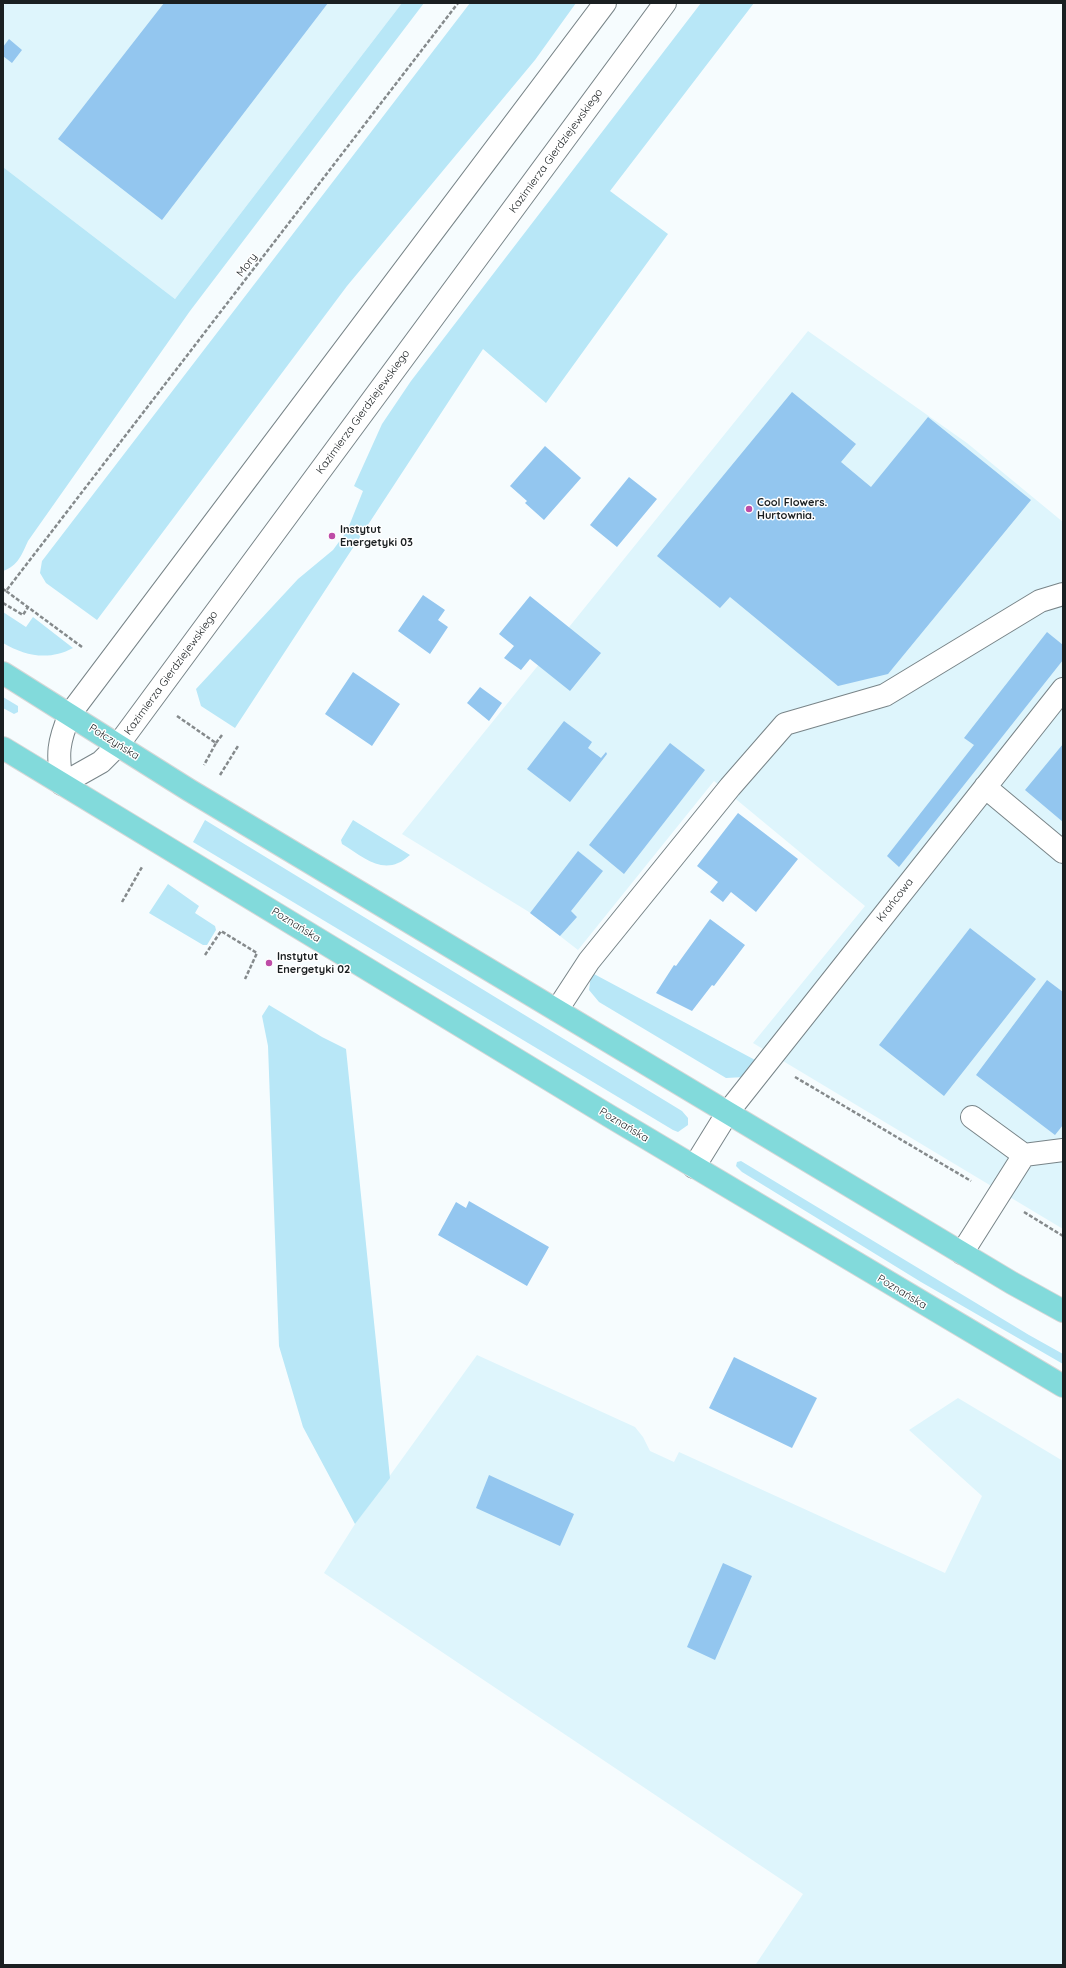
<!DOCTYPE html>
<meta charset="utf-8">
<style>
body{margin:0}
#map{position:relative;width:1066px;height:1968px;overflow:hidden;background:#f6fcfe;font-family:Quicksand,sans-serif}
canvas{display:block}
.frame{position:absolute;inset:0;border:4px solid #1a1f21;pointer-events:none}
</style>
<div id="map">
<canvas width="1066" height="1968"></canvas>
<div class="frame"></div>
</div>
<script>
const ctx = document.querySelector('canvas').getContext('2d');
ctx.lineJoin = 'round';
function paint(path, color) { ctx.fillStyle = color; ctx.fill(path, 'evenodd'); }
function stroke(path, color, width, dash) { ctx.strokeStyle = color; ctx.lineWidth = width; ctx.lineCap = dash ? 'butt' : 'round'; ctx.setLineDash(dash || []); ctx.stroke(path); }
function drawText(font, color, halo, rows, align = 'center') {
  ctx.font = font + ' Quicksand,sans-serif'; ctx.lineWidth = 3; ctx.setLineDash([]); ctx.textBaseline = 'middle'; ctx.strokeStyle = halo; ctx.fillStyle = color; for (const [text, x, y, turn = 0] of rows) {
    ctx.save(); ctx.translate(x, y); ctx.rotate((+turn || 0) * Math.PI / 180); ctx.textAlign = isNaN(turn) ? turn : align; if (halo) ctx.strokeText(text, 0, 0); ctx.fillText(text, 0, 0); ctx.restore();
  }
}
const built = new Path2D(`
 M6,3H402L175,299L3,167V7Z
 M808,331L967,443L1063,522V1229L753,1043L865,906L714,781L578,950L529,912L402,834Z
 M477,1355L635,1427L643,1437L650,1451L674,1462L679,1452L945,1573L982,1496L909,1430L958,1398L1063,1461V1965H758L756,1964L803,1894L324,1573L355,1524Z`);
const green = new Path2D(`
 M402,3H424L190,311L28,541C22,554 18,566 3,571V167L175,299Z
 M470,3H576L535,60L347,286L97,620L46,583L40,573L42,561Z
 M701,3H754L610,191L668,234L546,403L483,349L235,728L201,706L196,689L298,579L333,550L347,531L363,491L354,486L382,424L411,381Z
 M3,612L26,627L33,617L73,648C49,661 25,656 3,643Z
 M3,697L18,706V712L14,714L3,708Z
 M205,820L682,1111L688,1118V1125L678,1132L673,1130L193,842Z
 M353,820L410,855C385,878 365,858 342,844L341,840Z
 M168,884L199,906L195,913L215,926L216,930L207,945H203L149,913Z
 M594,974L757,1061L745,1077L726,1078L599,1002L589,990L591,975Z
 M269,1005L322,1037L346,1049L390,1478L355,1524L303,1427L279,1346L268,1046L262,1016Z
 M741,1161L1029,1335L1063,1354V1364L921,1282L742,1172L736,1166L737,1162Z`);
const building = new Path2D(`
 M164,3H328L162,220L58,139Z
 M9,39L22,50L12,63L3,56V47Z
 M792,392L856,444L841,462L871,487L928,417L1031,500L888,674L838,686L730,597L720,608L657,556Z
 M545,446L581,478L544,520L525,503L527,501L510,486Z
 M629,477L657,499L617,547L590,525Z
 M423,595L445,610L438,620L448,627L430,654L398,631Z
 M530,596L601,653L570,691L530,659L521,670L504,658L514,646L499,634Z
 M1047,632L1063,645V660L899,867L887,856L974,745L964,738Z
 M353,672L400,704L372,746L325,714Z
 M480,687L502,703L489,721L467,703Z
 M564,721L592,742L588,748L601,758L606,752L607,754L570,802L527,769Z
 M670,743L705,770L624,874L589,845Z
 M1063,744V822L1025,790Z
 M738,813L798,859L756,912L731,892L723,902L710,892L718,882L697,866Z
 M578,851L603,871L571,911L577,917L560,936L530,913Z
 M710,919L745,945L714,986L712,985L692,1011L656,993L674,965L676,966Z
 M970,928L1036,979L944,1096L879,1045Z
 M1047,980L1063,992V1125L1055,1135L976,1075Z
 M469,1201L549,1247L527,1286L438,1235L456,1202L466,1208Z
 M734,1357L817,1398L792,1448L709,1408Z
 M489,1475L574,1514L560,1546L476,1508Z
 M723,1563L752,1576L715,1660L687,1647Z`);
const path = new Path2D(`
 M3,589L6,591
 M3,603L23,615L28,607
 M82,647L6,591L458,3
 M177,716L216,743L204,765
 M216,743L222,735
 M220,775L238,746
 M122,902L142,867
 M205,955L221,931L257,953L245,979
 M795,1077L971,1181
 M1024,1212L1063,1236`);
const minor = new Path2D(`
 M605,3L70,714C58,742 57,754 62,784L101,762L118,745L665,3
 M985,787L1063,852
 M557,1010L589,961L730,787L785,724L885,695L1040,601L1063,594
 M1024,1155L1063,1150
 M694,1167L728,1112L1063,689
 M962,1253L1024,1155L972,1117`);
const major = new Path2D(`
 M3,673L189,790L1012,1283L1063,1311
 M3,748L611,1117L1063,1386`);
const markers = [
 [749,509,4,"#be4ca7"],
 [332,536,4,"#be4ca7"],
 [269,963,4,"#be4ca7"]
];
const streetNames = [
 ["Kazimierza Gierdziejewskiego",556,151,-54],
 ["Mory",247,265,-53],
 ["Kazimierza Gierdziejewskiego",363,412,-54],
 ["Kazimierza Gierdziejewskiego",171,673,-54],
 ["Połczyńska",114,742,32],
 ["Krańcowa",895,900,-52],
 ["Poznańska",296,925,32],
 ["Poznańska",624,1125,31],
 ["Poznańska",902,1292,31]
];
const poiNames = [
 ["Cool Flowers.",757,503],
 ["Hurtownia.",757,516],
 ["Instytut",340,530],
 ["Energetyki 03",340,543],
 ["Instytut",277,957],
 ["Energetyki 02",277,970]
];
paint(built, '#def5fc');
paint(green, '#b8e7f7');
paint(building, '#93c6ef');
stroke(minor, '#788488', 24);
stroke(major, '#d6d7d7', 24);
stroke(path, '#858a8c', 2.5, [4, 2]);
stroke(minor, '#fff', 22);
stroke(major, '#82dadb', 22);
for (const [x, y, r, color] of markers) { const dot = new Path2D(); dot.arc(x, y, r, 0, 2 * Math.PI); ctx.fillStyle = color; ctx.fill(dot); stroke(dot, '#fff', 1.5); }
drawText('11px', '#1a1f21', '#fff', streetNames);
drawText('bold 11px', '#1a1f21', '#fff', poiNames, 'left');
</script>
